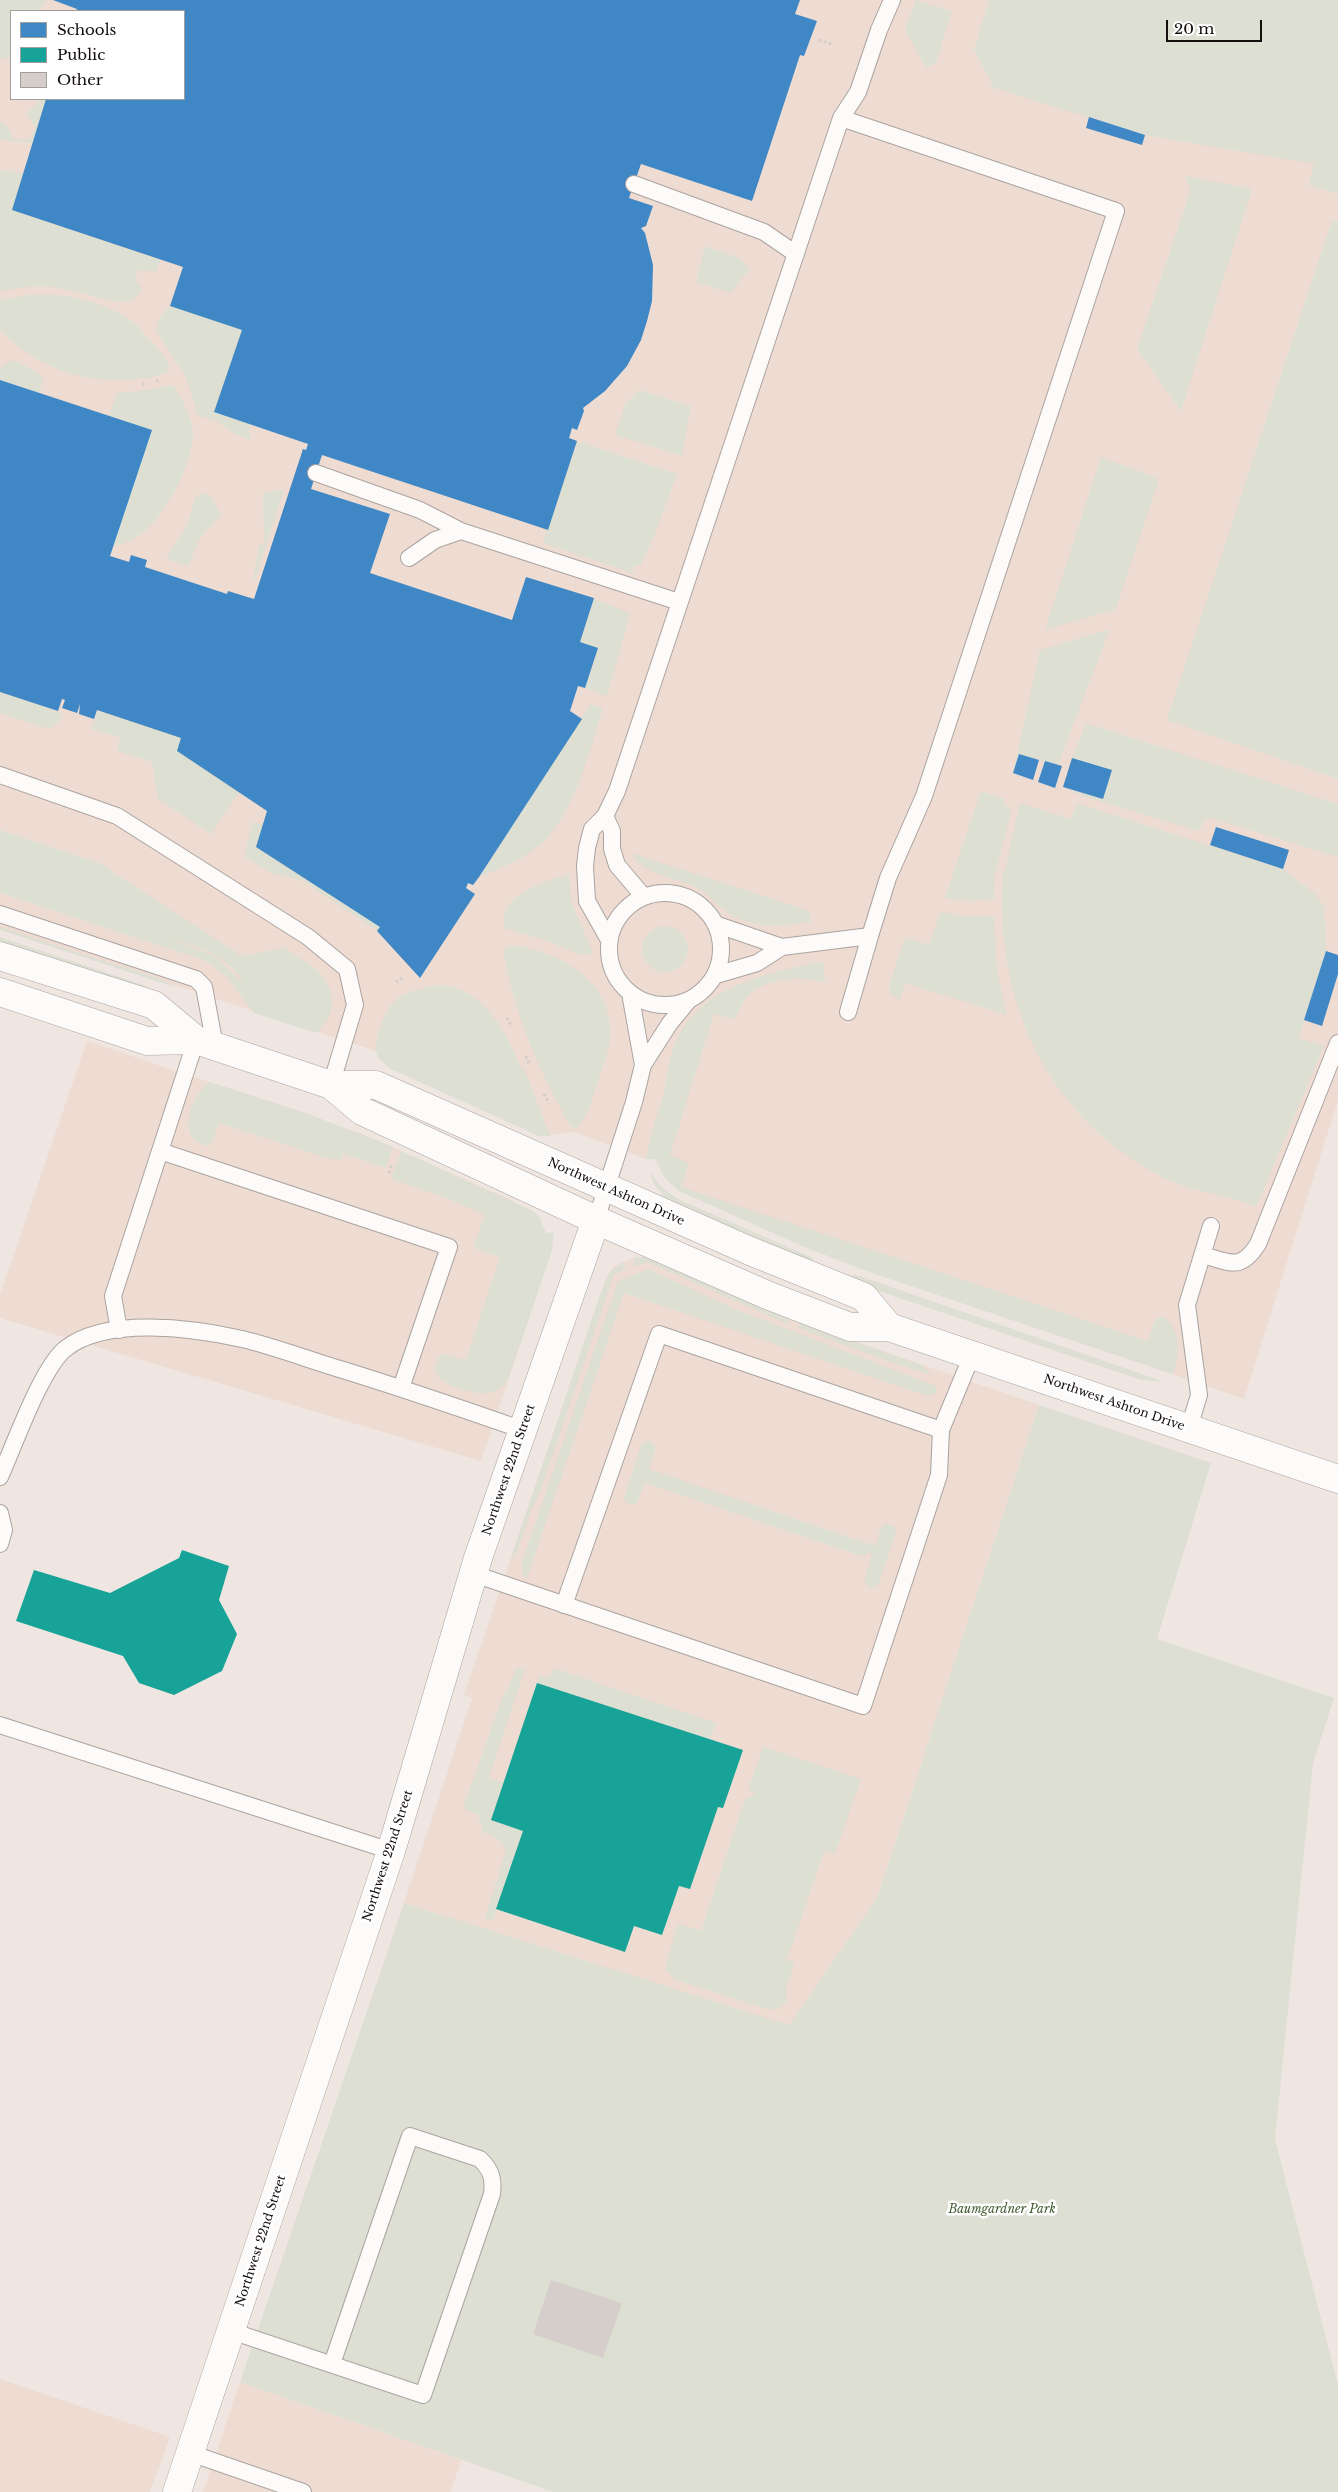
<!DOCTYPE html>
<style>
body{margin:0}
#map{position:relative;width:1338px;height:2492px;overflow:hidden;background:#f0e6e1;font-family:"Libre Baskerville",serif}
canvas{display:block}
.legend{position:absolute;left:10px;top:10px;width:175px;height:90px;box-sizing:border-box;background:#fff;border:1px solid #a19f9e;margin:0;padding:6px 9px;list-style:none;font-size:15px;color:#140e0c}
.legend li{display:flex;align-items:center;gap:10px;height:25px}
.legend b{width:25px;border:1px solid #a19f9e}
.scale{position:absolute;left:1166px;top:20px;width:96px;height:22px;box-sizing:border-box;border:2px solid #140e0c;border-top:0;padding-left:6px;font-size:15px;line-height:18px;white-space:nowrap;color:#140e0c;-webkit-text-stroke:4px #fff;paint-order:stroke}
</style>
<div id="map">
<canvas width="1338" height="2492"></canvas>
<ul class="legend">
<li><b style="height:14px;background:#3f88c5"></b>Schools</li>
<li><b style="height:14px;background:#17a398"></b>Public</li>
<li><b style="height:14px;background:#d6ceca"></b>Other</li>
</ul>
<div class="scale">20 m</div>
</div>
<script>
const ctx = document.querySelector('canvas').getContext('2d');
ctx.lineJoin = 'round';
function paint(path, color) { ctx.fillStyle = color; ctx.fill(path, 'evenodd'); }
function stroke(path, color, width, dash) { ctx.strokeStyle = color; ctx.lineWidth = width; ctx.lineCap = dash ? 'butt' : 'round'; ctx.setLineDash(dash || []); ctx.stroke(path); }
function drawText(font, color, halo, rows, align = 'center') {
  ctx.font = font + ' "Libre Baskerville",serif'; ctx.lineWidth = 5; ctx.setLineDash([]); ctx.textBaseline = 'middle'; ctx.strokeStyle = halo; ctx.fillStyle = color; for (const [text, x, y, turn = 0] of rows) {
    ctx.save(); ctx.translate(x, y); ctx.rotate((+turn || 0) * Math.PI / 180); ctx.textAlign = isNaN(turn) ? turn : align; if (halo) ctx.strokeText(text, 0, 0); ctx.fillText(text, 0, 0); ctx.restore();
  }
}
const built = new Path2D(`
 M0,0H1338V1100L1244,1399L811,1249L679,1191L665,1178L655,1159H646L574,1132L539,1136L390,1067L376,1051L0,928ZM11,11H184V99H11Z
 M87,1041L363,1134L509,1199L539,1216L552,1250L481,1461L0,1318V1295Z
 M636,1257L649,1258L802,1323L1039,1405L877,1898L789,2026L404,1903L472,1698L464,1695L606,1278L613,1267Z
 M0,2379L170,2437L150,2492H0Z
 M240,2382L461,2460L451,2492H203Z`);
const green = new Path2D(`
 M0,0H47L37,11H11L10,58L0,59Z
 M916,0L952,11L936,63L926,68L905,29Z
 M989,0H1338V194L1309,185L1314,164L1145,135L994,88L974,50Z
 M41,99H46L32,143L0,140V121L8,127L13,139L30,140L35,126L27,114Z
 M0,170L25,173L13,210L161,260L156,272L138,270L135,281L140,284L141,290C136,301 129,301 118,302C70,292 51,279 0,292Z
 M1186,176L1252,189L1181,411L1137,349L1190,192Z
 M1332,220L1338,222V779L1167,720Z
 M705,246L739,258L750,269L730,293L696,282Z
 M29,295C64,292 107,301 135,324C141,329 145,336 151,341C158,349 168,358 170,369C163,377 148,378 138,379C84,385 38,368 0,330V300Z
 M170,306L242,330L215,412L251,424L248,432L251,434L249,440L233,433L217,421L198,416L185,375L156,331L158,320Z
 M11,360L18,362L44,377L39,393L0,380V368Z
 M172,385C178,389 181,397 184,404C188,413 193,423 193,433C192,471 155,542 113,546L109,416L117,393L139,391Z
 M639,390L691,406L682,456L615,435L625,404Z
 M577,441L677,474L653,539L640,566L635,565L632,573L543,543Z
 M1101,457L1157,478L1158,482L1116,609L1045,630Z
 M284,490L255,580H253L259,545H264L263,493Z
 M203,493L213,498L221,515L200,538L188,566L166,559L187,525L196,496Z
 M594,599L630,613L607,696L585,688L598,648L580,642Z
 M1107,630L1109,631L1058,765L1019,754L1013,773L1040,650Z
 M0,692L62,713L59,721L49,729L0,713Z
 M590,704L603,708C589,752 574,819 536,848C519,861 499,869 479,877Z
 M98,711L181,738L178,751L239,792L211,834L158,799L152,762L117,751L121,738L91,729Z
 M1086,723L1338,804V857L1211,818L1205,820L1198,831L1073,793L1074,791L1103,799L1112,771L1072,758Z
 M981,791L1005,799L1004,805L1012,808L995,875L994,899L968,901L945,898Z
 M1020,803L1071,819L1077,803L1283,869L1317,895L1324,908L1326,951L1299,1038L1324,1046L1256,1207C1225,1193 1191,1193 1160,1176C1044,1113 994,1000 1003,871H1005Z
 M253,822L263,825L256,847L380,927L378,931L301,880L273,874L244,856Z
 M0,830L99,863L242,956L284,948C306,963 331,971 332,1003C332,1014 325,1026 316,1033L254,1013L226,976L206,961L0,893ZM165,936C194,946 229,954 244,984L216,957Z
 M631,853L803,909L809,912L812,922C784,926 752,930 727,912C715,904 706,892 693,886C670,876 646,876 631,853Z
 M569,874L571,901L593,953L581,955L550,942L504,928V913C517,888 544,882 569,874Z
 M941,911L959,916H994L997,971L1007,1015L905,983L900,1000L890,993L889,986L904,940L910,939L929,945Z
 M642 949a23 23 0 1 1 46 0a23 23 0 1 1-46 0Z
 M0,927L157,978L181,989L0,930Z
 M0,937L147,986L145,991L0,945Z
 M508,945C558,949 614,981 610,1037C609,1052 602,1067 598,1081C592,1097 589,1117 576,1129C568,1126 563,1112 559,1105C532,1056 513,1006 503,951Z
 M823,961L825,982C801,977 768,976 748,996C741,1003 740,1012 734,1019L714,1014L670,1155L689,1163L681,1187L1148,1341L1155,1319L1163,1317C1181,1326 1181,1359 1172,1374L866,1271L802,1246L679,1191L665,1178L655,1159H646C649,1137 657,1117 663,1096C668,1076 669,1051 680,1033C710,983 771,973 823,961Z
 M441,985C486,990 505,1031 522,1069L524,1068L550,1136H539L391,1069L378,1058C371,1040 386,1001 405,994C415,990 428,986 441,985Z
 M210,1082L306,1113L393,1147L386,1168L343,1154L341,1160L326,1158L219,1123L211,1144L208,1146C175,1141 190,1094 210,1082Z
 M401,1151L533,1211L539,1216L546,1233L554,1232L552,1250L509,1377C499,1398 480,1395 461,1389C445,1384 423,1374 442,1354L466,1360L500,1257L479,1250L474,1245L485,1215L444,1197L391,1179Z
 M649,1171L661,1187L678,1199L813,1258L810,1266L667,1200L654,1184Z
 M647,1256L790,1317L788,1324L647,1262L635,1267L633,1258Z
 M622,1262L626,1270L614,1274L542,1487L532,1509L513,1563V1552L600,1295L609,1273Z
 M648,1269L735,1309L936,1386V1393L928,1396L624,1293L527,1578L522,1574V1562L618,1281Z
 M854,1274L1162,1381L1141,1380L867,1287L852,1281Z
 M800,1322L921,1365L932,1375L893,1363L798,1328Z
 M1039,1405L1211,1463L1157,1639L1334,1698L1313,1763L1275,2139L1338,2385V2492H553L240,2382L404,1903L789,2025L877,1898Z
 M649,1440L656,1447L649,1469L875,1546L881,1528L886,1523L895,1527L896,1532L879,1583L875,1587L870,1588L864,1581L872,1554L867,1553L866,1556L858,1555L645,1483L637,1503L633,1505L626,1503L624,1498L641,1445Z
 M516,1668L525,1669L489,1778L503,1783L491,1820L523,1831L493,1921L485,1918L506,1851C502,1839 494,1836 483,1832L478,1815L463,1808L503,1695L508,1689Z
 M554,1668L716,1723L710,1739L537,1683L539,1675L546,1678L551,1676Z
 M763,1747L861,1779L835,1854L824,1851L787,1960L795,1963L787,1984V2001L776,2010L766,2009L676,1980L665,1969L678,1923L701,1931L745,1799L755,1794L748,1789Z`);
const schools = new Path2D(`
 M53,0H800L795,14L817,21L804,56L800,55L752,201L641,164L629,198L653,206L646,226L641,228L645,233L653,265L652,301L647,321L641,340L627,366L605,391L583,408L584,411L577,430L572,428L569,438L577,441L548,530L322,455L311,489L390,514L370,573L512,620L526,577L594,598L580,642L598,648L585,688L578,686L570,711L582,719L479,877L473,885L468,883L466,888L475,894L420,978L377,931L380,927L256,847L267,811L177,751L181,738L97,710L94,719L79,714L80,704L77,713L62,708L65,700L62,699L58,711L0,692V380L152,430L110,556L129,562L131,555L147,560L145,567L227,594L228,591L254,599L303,449L306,450L308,444L214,412L242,330L170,306L183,267L12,210L46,99H184V11H76L77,9Z
 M1089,117L1145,135L1142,145L1086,128Z
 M1019,754L1039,760L1033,780L1013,773Z
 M1072,758L1112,770L1103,799L1063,787Z
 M1045,761L1062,766L1055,788L1038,782Z
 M1216,827L1289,850L1283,869L1210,845Z
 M1326,951L1338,955V974L1322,1026L1304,1020Z`);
const public = new Path2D(`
 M182,1550L229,1566L219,1600L237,1634L222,1671L174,1695L139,1683L123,1656L16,1621L34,1570L110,1593L179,1558Z
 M537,1683L743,1750L723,1808L718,1807L690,1889L679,1886L662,1935L634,1926L625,1952L496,1909L523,1831L491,1820Z`);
const building = new Path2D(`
 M551,2280L622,2303L603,2358L533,2334Z`);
const path = new Path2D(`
 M819,40L831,44
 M156,381H160
 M142,384H145
 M396,982L404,977
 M507,1018L512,1027
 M526,1056L530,1065
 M544,1094L549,1103
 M389,1173L392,1164`);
const lane = new Path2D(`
 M634,184L764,232L796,254
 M316,473L420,510L461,531L679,602
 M409,558L435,540L461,531
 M0,775L117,816L308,937L347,969L355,1005L331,1085
 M605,816L612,831V849L617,865L644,897
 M609 949a56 56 0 1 1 112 0a56 56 0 1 1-112 0Z
 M0,914L196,979L204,987L215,1046
 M715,924L782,947L870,936L888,878L924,796L1116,211L841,118
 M609,940L587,901L585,866L587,848L592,829L605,816L617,791L841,118L858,92L879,30L892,0
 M716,975L757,963L782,947
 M630,993L643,1065
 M848,1012L870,936
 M160,1151L196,1040
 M596,1220L634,1102L643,1065L670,1023L689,1000
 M1202,1255C1231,1262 1240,1272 1258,1244L1338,1043
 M119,1330L113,1296L160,1151L449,1247L401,1388
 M1189,1428L1199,1395L1187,1305L1211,1226
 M0,1477C14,1446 41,1369 65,1349C106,1316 193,1328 242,1339C276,1347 309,1360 343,1370C404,1389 463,1409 523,1430
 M0,1513L4,1530L0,1544
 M474,1574L863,1706L939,1475L941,1430L972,1355
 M564,1605L659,1334L941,1430
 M0,1725L391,1851
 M231,2331L423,2395L492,2194C494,2178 491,2170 480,2159L410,2136L332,2364
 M190,2453L303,2492`);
const street = new Path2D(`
 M0,956L154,1005L196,1040
 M0,992L147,1041L196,1040L331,1085H376L750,1251L864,1297L889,1327
 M331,1085L362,1111L596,1220L767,1295L850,1327H889L1338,1479
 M177,2492L391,1851L478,1558L596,1220`);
const streetNames = [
 ["Northwest Ashton Drive",616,1192,24],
 ["Northwest Ashton Drive",1114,1403,19],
 ["Northwest 22nd Street",509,1470,-71],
 ["Northwest 22nd Street",388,1856,-72],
 ["Northwest 22nd Street",261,2241,-72]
];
const parkNames = [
 ["Baumgardner Park",1002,2210]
];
paint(built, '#eedbd2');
paint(green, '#dddfd3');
paint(schools, '#3f88c5');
paint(public, '#17a398');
paint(building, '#d6ceca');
stroke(lane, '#aba39f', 18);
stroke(street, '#aba39f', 29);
stroke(path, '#d1cecd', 3, [2.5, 2.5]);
stroke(lane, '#fdfbfa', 16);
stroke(street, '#fdfbfa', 28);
drawText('12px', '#140e0c', '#fff', streetNames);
drawText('italic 12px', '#425c32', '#fff', parkNames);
</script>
